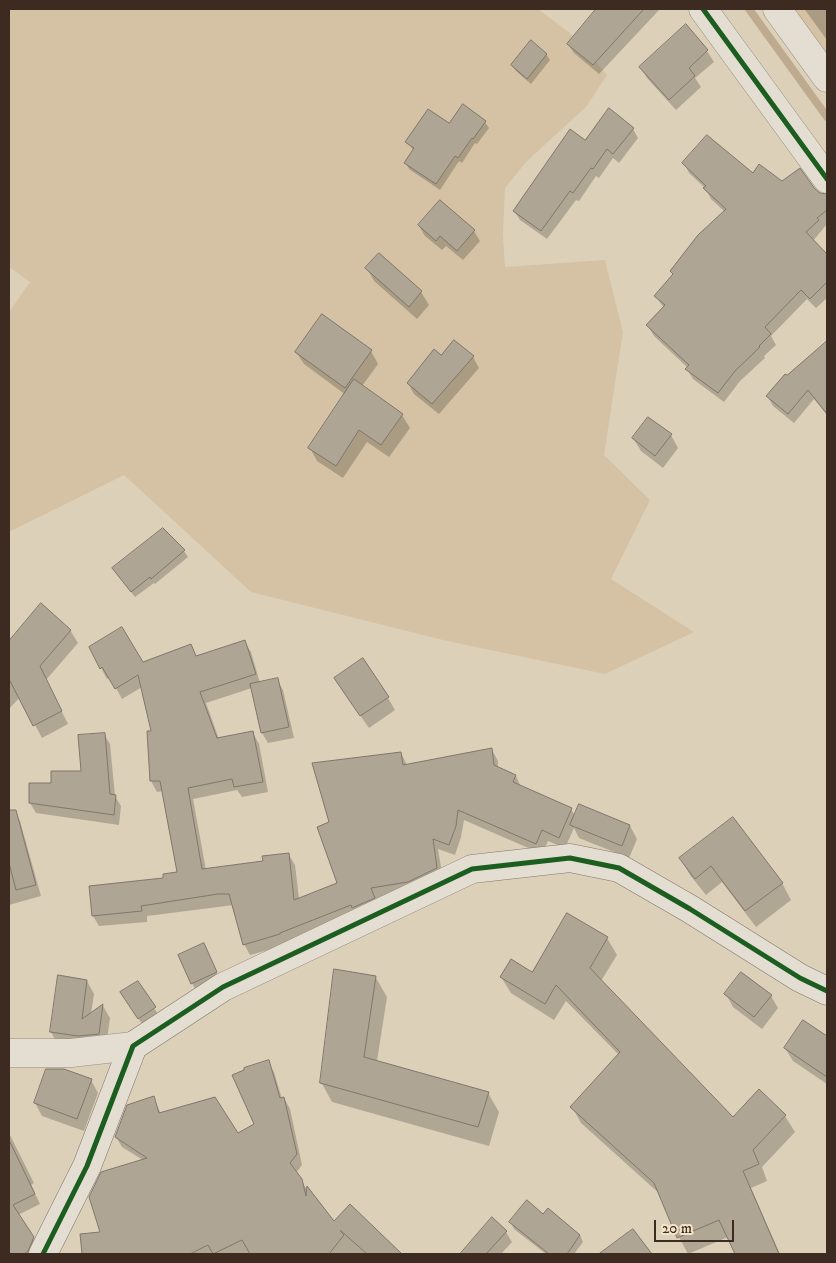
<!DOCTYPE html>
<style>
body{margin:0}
#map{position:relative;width:836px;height:1263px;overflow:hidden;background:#ddd0b9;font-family:"IM FELL DW Pica",serif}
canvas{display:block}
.frame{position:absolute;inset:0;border:10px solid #3d2a20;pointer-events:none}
.scale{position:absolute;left:654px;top:1220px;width:80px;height:22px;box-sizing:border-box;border:2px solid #3d2a20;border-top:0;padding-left:6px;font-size:15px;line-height:18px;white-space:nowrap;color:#3d2a20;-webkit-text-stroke:4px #f3e3c8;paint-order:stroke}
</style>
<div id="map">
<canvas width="836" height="1263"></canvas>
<div class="frame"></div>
<div class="scale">20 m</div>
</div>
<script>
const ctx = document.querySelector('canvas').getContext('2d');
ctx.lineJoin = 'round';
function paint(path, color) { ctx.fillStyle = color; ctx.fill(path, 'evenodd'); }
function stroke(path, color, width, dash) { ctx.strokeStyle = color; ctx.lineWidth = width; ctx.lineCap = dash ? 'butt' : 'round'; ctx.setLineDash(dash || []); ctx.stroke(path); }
const green = new Path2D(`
 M9,9H538L570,33L607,75L586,107L527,161L505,188L503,233L505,267L605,260L623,332L604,455L650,500L611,579L694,632L605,674L447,641L251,592L124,475L9,532V312L30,282L9,267Z
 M787,9H827V60Z`);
const shadow = new Path2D(`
 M597,9H660L599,74L574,53L568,44Z
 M804,9H827V40L805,10Z
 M686,26L707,51L714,62L695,78L701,87L676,110L647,78L641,68Z
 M546,54L550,60L531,84L516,71L512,65Z
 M485,122L489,128L477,144L475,143L462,163L459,161L440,190L409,169L406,163L414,151L407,142L450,125Z
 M633,129L638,138L619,163L613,158L599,178L596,176L579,201L576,200L547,239L520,220L514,211L585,141Z
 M684,163L753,174L813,189L820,194L827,196V224L813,241L827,256V298L816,308L807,299L771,336L776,345L764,356L765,358L740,381L724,402L693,379L687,369L688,368L654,336L648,326L664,308L656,297L673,275L671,271L725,212L711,199L705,188L689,173Z
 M419,226L474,231L480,241L463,260L446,246L442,250L425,236Z
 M379,255L421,292L429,305L417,319L374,281L367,268Z
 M827,345V415L814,399L794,423L773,406L768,397L786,377Z
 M371,351L378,364L362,386L402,415L410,428L389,457L367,442L343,478L317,461L310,448L346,395L304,364L296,352Z
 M442,357H473L479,368L439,414L414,394L408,383Z
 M671,435L678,448L663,468L641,451L633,438Z
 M163,530L184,551L188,557L155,584L154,583L135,597L117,574Z
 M41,605L70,630L78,643L46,680L68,724L42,738L20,697L9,709V641Z
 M245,642L251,652L260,683L277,679L283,690L294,738L268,743L262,733L252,688L206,703L219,739L253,733L259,744L268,792L242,797L237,790L193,799L206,870L264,863L289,855L295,865L299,899L338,883L330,823L401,753L407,765L492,750L498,761V768L516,776L521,787L571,809L575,816L580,806L630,826L637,839L629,858L579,838L574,828L565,848L548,841L542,854L464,820L461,837L455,855L438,849L443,879L414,893L376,899L380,909L286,945L250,955L244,944L234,905L147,916V922L99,926L93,916L179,873L163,791L157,792L151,781L153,732L142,687L122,699L110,677L107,679L90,648L143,664L191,646L197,657Z
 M343,691L388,698L395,710L369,728Z
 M104,734L110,744L115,796L121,806L119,825L36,813L30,803L52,784L82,773Z
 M14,810L20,821L41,896L9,905V812Z
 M680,858L782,883L791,900L756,927L722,882L706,895L690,875Z
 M607,938L617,955L601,981L733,1119L759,1091L785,1116L795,1132L762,1167L767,1181L751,1188L780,1254H737L728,1237L688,1254L679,1237L661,1195L581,1123L572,1107L619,1055L566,1001L554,1020L511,993L501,977L532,973Z
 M203,945L223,985L199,996L192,983Z
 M376,978L387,997L377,1061L488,1093L499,1112L489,1146L332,1102L321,1082Z
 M87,981L94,994L91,1014L103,1006L110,1018L106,1047L58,1045L51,1032Z
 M726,994L771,996L778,1008L762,1029L733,1007Z
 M126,999L154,1008L158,1014L142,1024Z
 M803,1021L827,1038V1084L793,1061L785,1048Z
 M268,1062L274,1072L282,1099L284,1098L290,1109L302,1165L296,1173L308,1191L334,1223L350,1206L400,1254H83L81,1236L101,1234L143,1160L122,1147L116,1137L153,1098L161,1114L238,1135L256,1125Z
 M91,1080L98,1093L84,1131L42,1116L35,1103Z
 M9,1133L34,1183L31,1185L40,1204L18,1215L39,1248L37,1254H9Z
 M492,1219L506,1232L512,1242L501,1254H462Z
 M511,1223L580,1235L583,1242L574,1254H546L514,1229Z`);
const stream = new Path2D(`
 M749,9L827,117`);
const building = new Path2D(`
 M596,9H644L593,65L567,44Z
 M686,24L708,50L689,68L695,76L669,100L639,67Z
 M531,40L547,54L527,79L511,65Z
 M463,104L486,121L473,139L472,138L458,158L455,156L436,184L404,163L414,148L405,142L428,109L449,123Z
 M609,108L634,128L613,154L607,149L593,169L591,168L573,193L570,191L541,231L513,211L570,129L585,140Z
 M707,135L753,173L759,164L782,181L800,168L815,189L820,193L827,194V210L817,218L819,220L806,232L827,254V282L810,299L801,290L765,327L771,334L759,346L760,347L735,371L718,393L685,369L689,365L646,325L665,305L654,296L673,274L670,271L698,235L726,209L703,188L706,186L682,163Z
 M440,200L475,230L457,251L440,236L436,241L418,225Z
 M379,253L422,291L409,307L365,268Z
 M322,314L372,350L345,388L295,352Z
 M454,340L474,356L432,404L407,383L434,349L441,355Z
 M827,341V414L808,390L788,414L766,396L785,374L787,375Z
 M354,379L403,414L381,445L359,430L336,466L308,448Z
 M648,417L672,434L655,456L632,438Z
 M163,528L185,550L151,579L150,577L131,592L112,568Z
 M41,603L71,630L40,666L62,711L33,726L9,679V641Z
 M122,627L143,662L191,644L196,656L245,640L256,674L200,692L217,738L253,731L263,782L234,787L232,779L188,788L202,869L263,861L262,856L289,853L294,900L337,883L317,827L329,822L312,763L401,752L403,765L492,748L494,765L516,775L513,782L572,808L559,838L542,830L536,844L458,810L456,826L449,845L433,839L437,868L408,882L371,888L375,898L352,908L351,905L280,933V934L243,945L229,894H218L141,906L142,911L92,916L89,886L163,878V874L177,872L160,781H150L147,731H151L138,675L115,689L102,667L100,669L89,647Z
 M363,658L389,697L360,716L334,678Z
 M278,678L289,727L261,733L250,684Z
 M105,733L110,794L116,795L114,815L29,803V783H51V771H81L78,735Z
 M579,804L630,825L622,846L570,825Z
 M9,810H16L36,885L16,890L9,863Z
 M733,817L783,883L745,911L711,866L695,879L679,858Z
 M567,913L608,937L590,968L733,1117L759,1089L786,1115L753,1150L759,1164L743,1171L779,1254H735L719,1220L677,1238L654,1183L570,1107L620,1052L556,985L545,1004L500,977L511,959L532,972Z
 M204,943L217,972L191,984L178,955Z
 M334,969L376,976L364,1057L489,1092L478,1127L320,1083Z
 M741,972L772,995L754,1017L724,994Z
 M58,975L87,980L82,1019L103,1004L99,1034L78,1036L50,1032Z
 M138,981L156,1007L138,1019L120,992Z
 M803,1020L827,1036V1077L784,1048Z
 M269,1060L280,1098L284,1097L297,1154L290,1163L302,1179L306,1196L307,1186L334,1221L350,1204L402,1254H367L340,1230L344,1235L329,1254H250L242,1240L213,1254L208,1245L190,1254H82L80,1234L100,1232L89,1197L101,1172L147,1158L115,1137L127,1105L154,1096L159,1113L215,1097L238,1133L254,1124L232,1075L244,1070V1068Z
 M46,1069H64L92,1079L77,1119L34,1103Z
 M9,1140L35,1194L13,1205L34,1237L28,1251L24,1254H9Z
 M527,1200L543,1214L548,1208L580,1235L567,1254H549L509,1222Z
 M492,1217L507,1231L486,1254H460Z
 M633,1229L652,1254H599Z`);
const street = new Path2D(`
 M703,9L827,179
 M777,9L827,78
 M9,1053H71L133,1046`);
const secondary = new Path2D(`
 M43,1254L87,1166L133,1046L223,987L472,869L570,858L619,868L690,909L800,978L827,991`);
const cycleway = new Path2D(`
 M703,9L827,179
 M43,1254L87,1166L133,1046L223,987L472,869L570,858L619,868L690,909L800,978L827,991`);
paint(green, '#d5c2a4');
paint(shadow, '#0003');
stroke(stream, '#beaa8e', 8);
paint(building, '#aea595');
stroke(building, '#80766a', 1);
stroke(street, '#968c7f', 29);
stroke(secondary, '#80766a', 29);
stroke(street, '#e4ddd2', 28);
stroke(secondary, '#e4ddd2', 28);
stroke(cycleway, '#1b5e20', 5);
</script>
